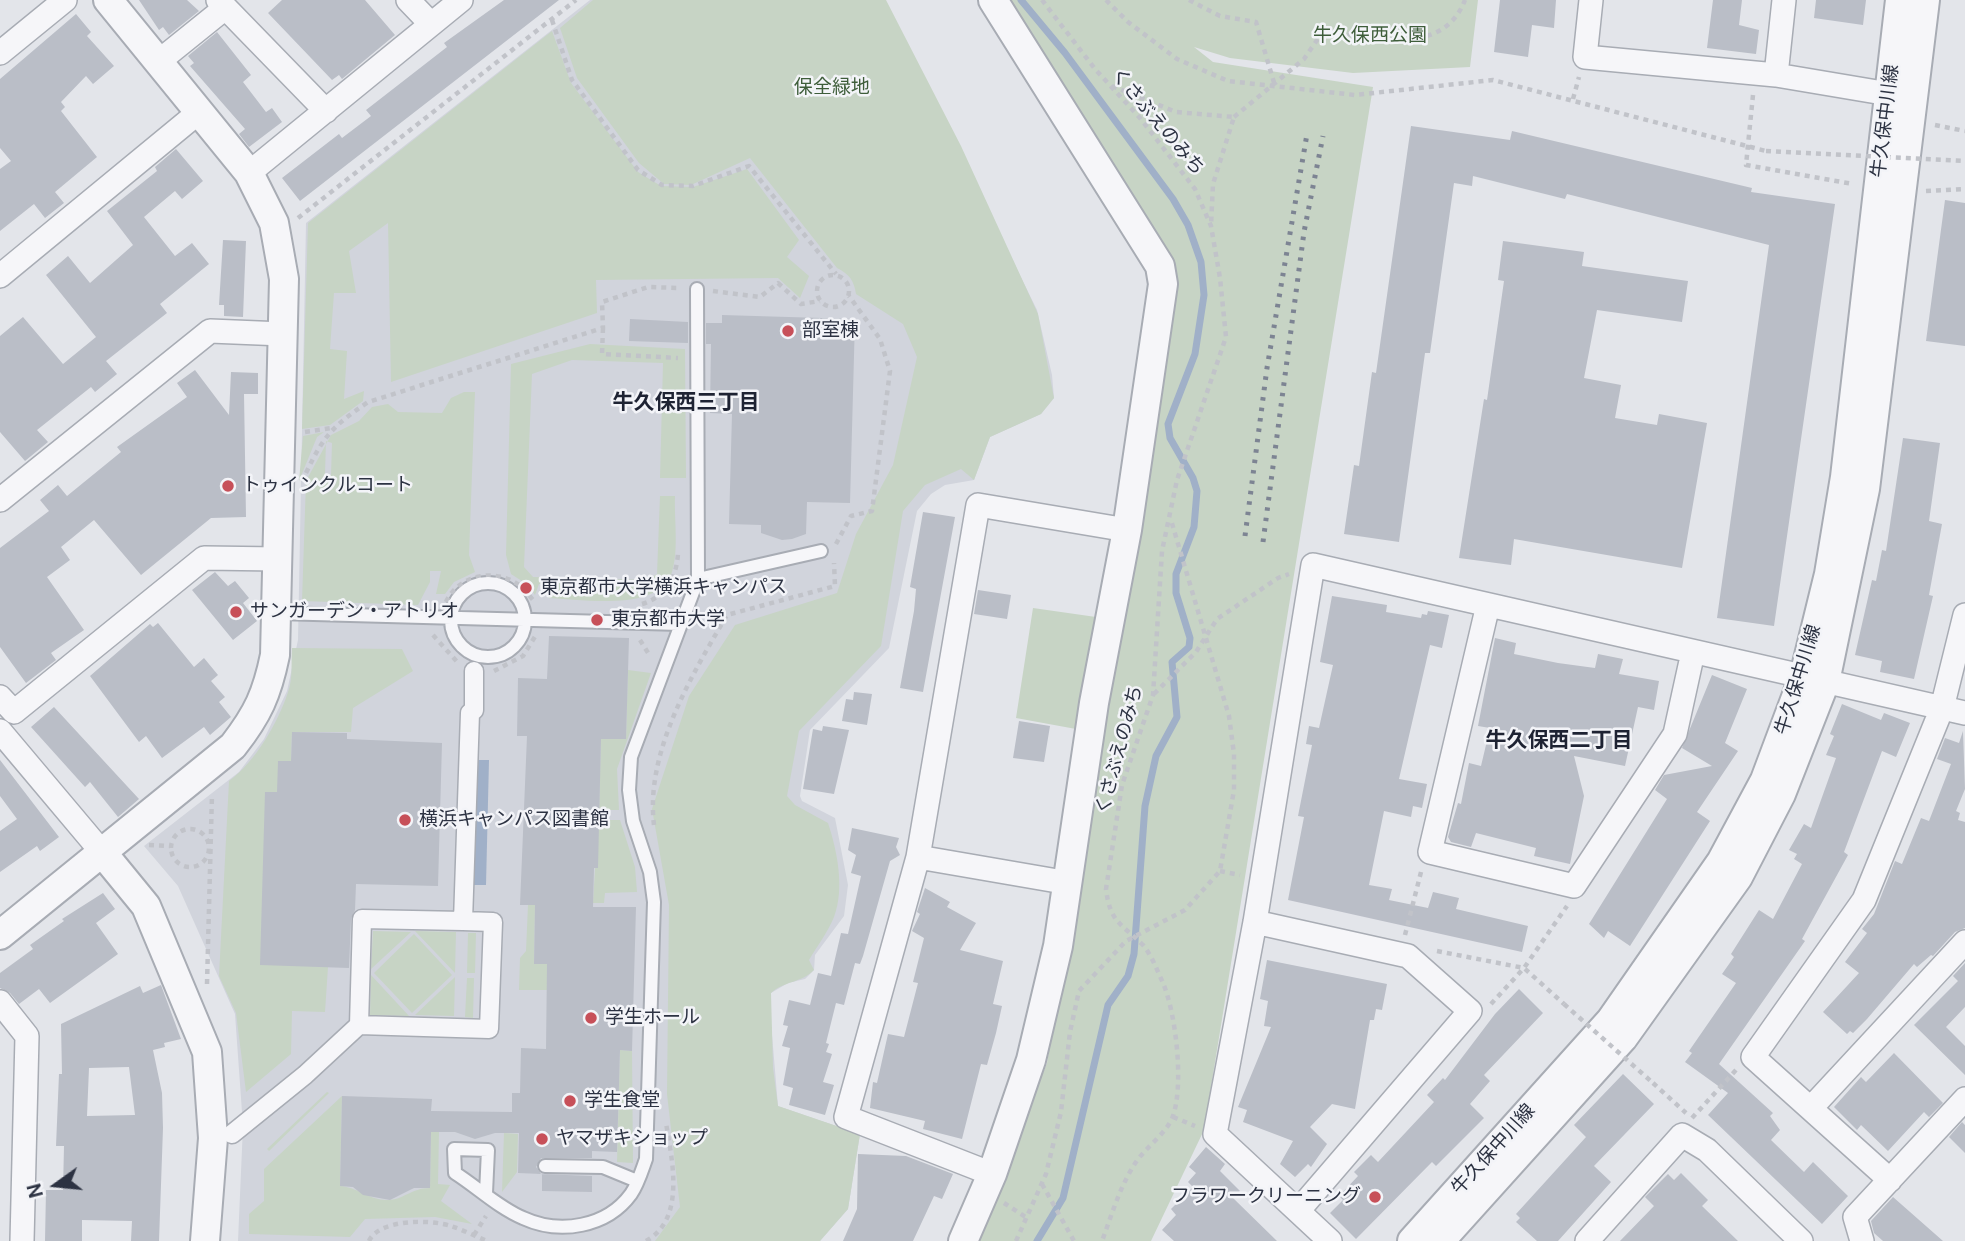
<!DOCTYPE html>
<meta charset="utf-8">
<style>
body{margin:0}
#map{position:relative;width:1965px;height:1241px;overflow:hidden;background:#e3e5ea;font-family:"DM Sans",sans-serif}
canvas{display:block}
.north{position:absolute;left:21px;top:1150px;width:70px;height:70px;-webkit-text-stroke:5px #f3f4f8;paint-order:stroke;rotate:255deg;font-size:19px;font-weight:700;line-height:28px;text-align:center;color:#2c3242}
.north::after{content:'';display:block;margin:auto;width:24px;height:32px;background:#2c3242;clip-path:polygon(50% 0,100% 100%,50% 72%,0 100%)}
</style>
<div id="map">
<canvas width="1965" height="1241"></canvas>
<div class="north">N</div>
</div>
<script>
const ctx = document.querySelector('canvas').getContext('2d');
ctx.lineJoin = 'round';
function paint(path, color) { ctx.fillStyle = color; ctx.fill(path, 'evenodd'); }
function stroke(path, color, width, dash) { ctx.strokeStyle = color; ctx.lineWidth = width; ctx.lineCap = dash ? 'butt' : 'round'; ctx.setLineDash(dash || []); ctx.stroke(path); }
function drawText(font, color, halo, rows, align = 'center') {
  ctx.font = font + ' "DM Sans","Noto Sans JP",sans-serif'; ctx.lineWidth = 5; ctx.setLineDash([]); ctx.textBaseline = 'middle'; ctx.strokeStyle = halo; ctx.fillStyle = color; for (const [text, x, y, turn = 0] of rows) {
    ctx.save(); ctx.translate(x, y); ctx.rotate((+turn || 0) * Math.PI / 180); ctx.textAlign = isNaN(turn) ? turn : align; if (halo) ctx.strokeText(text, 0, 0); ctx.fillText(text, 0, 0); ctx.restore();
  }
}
const built = new Path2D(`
 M590,0H885L1037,310L1052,375L1054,398L1041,414L990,437L974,480L945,485L931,494L917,511L889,648L810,730L800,796L802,801L835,818L848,885L844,916L815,955L814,970L805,979L788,983L771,993L770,1011L778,1106L860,1134L848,1209L820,1241H238L243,1126L235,1014L178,886L144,846L239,772L264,739L287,691L298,640L306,223Z`);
const green = new Path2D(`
 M593,0H886L961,146L1038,314L1054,398L1041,414L990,437L974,480L961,469L925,485L903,511L881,646L799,731L787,796L795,805L828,823C837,850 845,888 834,917C828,932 817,946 809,960L814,970C801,983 784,981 771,993L773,1068L778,1106L860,1134L848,1209L820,1241H655L680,1207L667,1094L669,905L652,809L689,696L735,625L837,593L856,534L893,465L917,357L903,324L856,294C854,280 849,274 837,268L750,158L691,185L664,184L639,163L577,78L560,28Z
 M1008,0H1478L1470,67L1353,73L1230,58L1194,47L1213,62L1373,87L1204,1130L1151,1241H976L1047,1063L1176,270L1088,124Z
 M552,31L571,83L638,172L661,186L693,187L747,169L799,240L787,257L809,276L800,298L778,278L596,280L597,313L391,382L388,223L349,251L356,293H334L330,349L347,351L344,399L364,391L363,401L330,425L302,429L308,223Z
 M590,344L685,349L686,478H660L663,363L572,360L532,374L524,567L533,577L647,580L657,574L660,496H675C674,519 679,550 672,572C659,613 581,599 548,598L547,584H539L535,595L528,585L511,574L506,555L511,364Z
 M464,392H475L469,555L475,572L454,582L445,594H436L441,571H430V582L418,605L302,601L306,481L331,435L359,421L372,407L388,404L398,412L442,413L451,398ZM326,441L332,443L331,475L325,474Z
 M324,432L317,437L299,481L303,436Z
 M1033,608L1096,617L1076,729L1016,718Z
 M292,648L402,649L413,671L353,708L351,732H292L291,761L277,792H265L328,967L325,1012L292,1011L291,1054L246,1092L236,1013L219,976L229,781C255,762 278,723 288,692C293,679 291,662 292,648Z
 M628,670L651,673L617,769L619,810H599L601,739H626Z
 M598,820H620L635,867L637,892L605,893L604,903H593Z
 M528,905H535L534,963L547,964V990H519L520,958L526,951Z
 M373,931L411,932L371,969Z
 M415,931L456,932L455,973Z
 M468,933H476L475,973H467Z
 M414,934L452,975L412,1013L374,973Z
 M371,975L409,1016L370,1015Z
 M455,977L454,1016L415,1015Z
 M467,978H474L473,1018L465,1017Z
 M620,1050L632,1051L633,1163L617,1162Z
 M327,1092L329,1093L269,1151L267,1149Z
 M342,1096L340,1186C357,1187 369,1200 387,1200C404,1200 411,1188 430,1188L431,1132H439L438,1184L450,1185L441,1201L472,1224L435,1217L365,1219L350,1237L249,1234V1214L264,1201V1169Z
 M504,1133L518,1134L517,1172L502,1192Z`);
const water = new Path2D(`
 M473,760H489L486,885H470Z`);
const stream = new Path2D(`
 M1021,0L1065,53L1173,199L1188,225L1201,262L1204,295L1195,354L1168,424L1170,438L1193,478L1197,491L1194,527L1176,574V593L1190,638L1189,647L1172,662L1177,717L1156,756L1145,806L1134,954L1128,976L1108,1005L1063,1198L1037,1241`);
const building = new Path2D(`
 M139,0H187L199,11L169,35L163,27L159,30Z
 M282,0H365L395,35L342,79L339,75L332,80L268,13Z
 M504,0H559L300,201L282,178L339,134L342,138L371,116L366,110L447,47L444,43Z
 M1500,0H1556L1554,28L1532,25L1528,57L1494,52Z
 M1713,0H1742L1739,25L1759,30L1756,54L1707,48Z
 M1816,0H1866L1863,25L1814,18Z
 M76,14L91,32L87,36L114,66L93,84L86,76L61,102L65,107L61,111L97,157L55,192L64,203L45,218L34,204L0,231V169L11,161L0,148V79Z
 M217,32L251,75L243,82L266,112L272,108L282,122L249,147L239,134L245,129L190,66L194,63L188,56Z
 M1411,126L1510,140L1512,131L1752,188L1751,192L1835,204L1774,626L1717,618L1769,245L1567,194L1565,199L1473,176L1472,186L1454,183L1430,353H1425L1399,542L1344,534L1354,465L1359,466L1372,372L1376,373Z
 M176,149L203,181L182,199L175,191L144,217L175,256L192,243L209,264L160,304L167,313L106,361L117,374L95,392L91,387L37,430L48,442L25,461L0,432V336L23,317L63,364L96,337L46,275L68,256L90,283L133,245L107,211L157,171L155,167Z
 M1945,200L1965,203V346L1926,341Z
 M223,240L246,241L243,317L224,316V305H219Z
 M1503,241L1584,252L1582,266L1688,281L1682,322L1597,310L1584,378L1621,385L1615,418L1657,425L1659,414L1707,423L1682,568L1514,539L1511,565L1459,558L1484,399L1487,400L1504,281L1498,280Z
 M722,315L855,319L850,503L807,502L806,534L792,539L782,540L761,533V525L729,524L732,414L710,413L711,344H706V323H722Z
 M630,319L688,322V343L629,341Z
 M195,370L229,415L231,372L258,373V394H244L246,517L211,518L141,575L94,520L61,547L70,560L47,577L84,630L51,653L56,660L26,683L0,647V548L49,511L40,500L58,485L67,496L121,452L117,447L187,397L177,383Z
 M1903,438L1940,443L1929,521L1942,524L1929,595L1933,596L1914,679L1880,672L1882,661L1855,655L1872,580L1876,581L1882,550L1886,551Z
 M923,512L955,517L923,692L900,688L914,611L916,589L910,587Z
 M215,572L228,586L235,581L249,598L243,603L257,621L233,640L192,590Z
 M978,590L1011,595L1007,619L974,614Z
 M1332,596L1387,605L1386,612L1421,618L1422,614L1427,615L1428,611L1449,615L1442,648L1430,645L1399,779L1427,784L1422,808L1413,806L1411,817L1384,811L1369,885L1392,889L1389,900L1428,908L1433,892L1459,898L1456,909L1528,926L1522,952L1288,900L1304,817L1298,816L1312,745L1306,744L1309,726L1319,728L1333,665L1320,662Z
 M158,623L194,667L204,658L218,675L211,681L225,697L219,702L231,717L210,735L204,727L162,758L146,736L139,742L90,676L150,624L153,627Z
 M549,636L629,638L626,739H601L598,868H594L593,907H636L632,1051L620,1050L617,1152L592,1151V1158H541L536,1167L541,1174L592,1176V1192L542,1191V1174L518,1173L519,1133H495L475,1139L455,1132H431L430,1188H414L390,1200L363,1195L353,1187L340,1186L342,1096L432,1099L431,1111L512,1112V1093H520L521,1048L546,1049L547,964H534L535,905H520L527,736H517L518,678L547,679Z
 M1495,638L1516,643L1514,654L1558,663L1595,668L1598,654L1623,659L1619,674L1659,681L1654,710L1638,707L1625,766L1574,756L1584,796L1570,864L1534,856L1536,848L1476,833L1471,847L1451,842L1448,837L1458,803L1461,804L1469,763L1481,766L1490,728L1478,726Z
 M1712,675L1747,689L1725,743L1738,751L1697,812L1710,821L1630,946L1608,931L1604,938L1589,924L1667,799L1655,790L1664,775L1712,766L1682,748Z
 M854,692L872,694L867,725L842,721L846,699L853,700Z
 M1842,704L1881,720L1884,713L1910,723L1896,757L1882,751L1844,852L1848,855L1802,939L1805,941L1719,1064L1773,1113L1770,1116L1780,1130L1771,1140L1804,1172L1813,1162L1848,1196L1822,1224L1708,1115L1728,1093L1685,1062L1692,1053L1689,1051L1736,983L1722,974L1734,957L1731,954L1759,910L1773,919L1802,864L1794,859L1797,854L1789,850L1804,824L1811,828L1836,758L1826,755L1834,736L1830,734Z
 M54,707L139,799L118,817L90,782L85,787L31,727Z
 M1019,721L1050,726L1044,762L1013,758Z
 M823,726L849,730L834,794L803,789L813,729L822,731Z
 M1963,731L1965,789L1956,811L1960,813L1958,820L1965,822V928L1955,932L1933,956L1931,955L1917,967L1914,964L1867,1019L1853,1033L1850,1031L1847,1034L1823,1012L1859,973L1845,962L1867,933L1862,929L1874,914L1895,861L1902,864L1921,818L1929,821L1951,764L1937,759L1945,738L1959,743Z
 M292,732L347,733V739L442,743L438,886L356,884L355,910L351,919L349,968L260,965L265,792H277L278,761H291Z
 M0,760L59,837L40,851L37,846L0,872V831L17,819L0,796Z
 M852,828L899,838L896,847L900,855L890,861L863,956L860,964L855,963L844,1005L836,1003L826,1043L829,1044L826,1052L832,1054L823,1082L834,1085L825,1115L789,1105L793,1088L783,1085L790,1048L782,1046L788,1026L783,1025L789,1000L810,1005L818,973L831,976L841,933L848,934L861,876L851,873L856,855L848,850Z
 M925,888L950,902L947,907L976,923L960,950L1003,961L993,1004L1002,1006L996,1033L987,1065L981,1064L962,1139L923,1129L925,1121L870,1108L873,1082L877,1083L888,1034L904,1037L918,983L913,982L924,938L912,931L920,914L917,912Z
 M103,893L115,909L96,923L118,954L50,1003L39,989L19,1004L10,993L0,988V973L33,949L30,945L64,921L62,919Z
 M1267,960L1387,984L1382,1010L1376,1009L1374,1020H1370L1355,1109L1332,1104L1310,1127L1327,1144L1311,1167L1308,1164L1295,1177L1280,1164L1293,1141L1243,1122L1247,1110L1238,1107L1271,1027L1264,1026L1268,1001L1260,999Z
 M1965,963V1007L1946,1027L1965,1046V1075L1914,1025L1958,981L1953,976Z
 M161,985L181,1039L164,1043L165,1047L153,1050L162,1093L163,1128L159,1241H131L132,1221L82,1220V1241H45L46,1190H63L64,1146H56L59,1074H62L61,1024L140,986L143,993ZM129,1067L135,1115L87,1116L89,1068Z
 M1519,989L1543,1013L1484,1075L1490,1081L1470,1104L1484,1118L1436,1166L1432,1162L1356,1239L1330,1213L1343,1200L1339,1196L1358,1176L1354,1172L1371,1155L1378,1162L1434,1102L1427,1095L1443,1078L1445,1080L1495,1014Z
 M1894,1053L1943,1103L1929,1117L1924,1112L1888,1151L1861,1125L1857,1130L1834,1107L1861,1077L1866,1082Z
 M1623,1074L1654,1104L1594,1166L1611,1182L1558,1241H1537L1516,1222L1520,1218L1516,1214L1586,1137L1574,1125Z
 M1962,1122L1965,1125V1153L1949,1137Z
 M1206,1147L1225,1164L1220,1171L1240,1191L1233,1198L1277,1241H1174L1162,1230L1176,1215L1171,1209L1193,1187L1188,1182L1196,1173L1189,1167Z
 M858,1154L906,1156L953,1174L942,1199L934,1196L913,1241H843L857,1209Z
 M1681,1173L1708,1200L1702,1206L1738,1241H1620L1654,1206L1645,1197L1668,1174L1674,1180Z
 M1893,1197L1943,1241H1883L1874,1233L1871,1221Z`);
const path = new Path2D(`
 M1042,0L1095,69L1140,118L1195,189L1211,226L1220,278L1226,337L1177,480L1162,551L1153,695L1122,785L1106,889C1110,923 1122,924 1143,945C1152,956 1157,970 1163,983C1176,1014 1184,1084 1173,1116C1167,1133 1146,1147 1136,1162C1120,1186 1112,1214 1102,1241
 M1106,0L1128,22L1177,59L1228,81L1355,95L1493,80L1766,151
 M1189,0L1220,16L1256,22L1275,86
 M552,20L572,80L638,170L662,185L693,186L749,166L836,274
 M1112,86L1176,112L1234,117L1213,184L1211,226
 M1753,95L1746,165L1853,184
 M1573,99L1579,77
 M1234,117L1304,59L1324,30C1371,36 1442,59 1465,0
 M1935,125L1965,131
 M1926,191L1965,189
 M298,218L576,0
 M817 291a16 16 0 1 1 32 0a16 16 0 1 1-32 0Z
 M713,291L760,297L778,283L801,304L820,301
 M603,328L602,354L678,358
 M305,432L332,428
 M306,473C324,435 333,426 368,402L603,328L602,302L648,287L680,288
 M836,544L851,516L872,511L890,371L880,339L849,296
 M446,602C458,576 492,568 516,583C524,587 529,596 535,602
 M642,604C666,597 677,576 678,553
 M433,635L459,664
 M640,640L650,656
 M494,671L523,656L536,635
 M1154,694L1196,652L1217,619L1278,578L1289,574
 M654,825C645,752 692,675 727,615L835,586L834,563
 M171 848a19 19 0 1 1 38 0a19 19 0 1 1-38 0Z
 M149,845L170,846
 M1220,871L1240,875
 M1405,935L1421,872
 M1437,951L1524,968L1564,1004
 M207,984L212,794
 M1491,1004L1524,968L1567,906
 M1653,1083L1686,1113
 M1173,1117L1195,1126
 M1692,1118L1736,1070
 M1042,1184L1074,1241
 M1004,1203L1027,1218
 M474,1235L486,1216
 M369,1241C379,1219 430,1219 451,1226C463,1230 475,1236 487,1241
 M646,1241C686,1219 672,1160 666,1123
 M1016,1241L1046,1174L1061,1112L1070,1032L1079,991L1126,941L1185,910L1220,871L1234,790V754L1229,716L1171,520`);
const service = new Path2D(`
 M698,579L821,551
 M451 620a37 37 0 1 1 74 0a37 37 0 1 1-74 0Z
 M277,613L680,624
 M545,1166L603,1167L637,1181
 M486,1193L488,1150L454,1149L455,1173C477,1187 499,1208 523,1218C560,1235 607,1227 631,1194C638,1184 642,1170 646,1159L654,902L650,872L633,821L629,790L631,757L698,579L697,289`);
const pedestrian = new Path2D(`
 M359,1025L489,1029L493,922L463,921
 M232,1134L305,1075L359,1025L362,919L463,921L470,713L474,710V671`);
const minor = new Path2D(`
 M218,0L326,111
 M408,0L431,24
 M1591,0L1585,57L1776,75L1889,94
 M0,53L65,0
 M158,62L225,8
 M1776,75L1784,0
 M249,173L461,0
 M0,276L199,112
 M0,500L210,331L283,334
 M1488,605L1430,852L1574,886L1675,734L1693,652
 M0,697L14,712L204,558L279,559
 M0,731L101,851
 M918,857L1069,883
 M1255,922L1408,956L1470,1011L1298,1211
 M0,1002L27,1036L22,1241
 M1811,1108L1965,942
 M992,1174L846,1117L918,857L978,505L1127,530
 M1890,1180L1753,1057L1864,900L1942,708L1965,615
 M1330,1241L1215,1134L1255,922L1313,565L1965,713
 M1587,1241L1682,1135L1707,1150L1801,1241
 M1862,1241L1855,1217L1965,1099`);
const tertiary = new Path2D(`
 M101,851L146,906L207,1052L213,1138L205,1241
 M0,935L233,746C258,714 267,694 275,655L284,279L274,223L249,173L108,0
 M963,1241L992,1174L1031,1060L1058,946L1094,703L1127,530L1163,284L1160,266L993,0
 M1412,1241L1611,1020L1721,862L1765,780L1804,676L1829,574L1845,477L1900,0
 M1440,1241L1623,1038L1738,877L1781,794L1825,682L1865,489L1925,0`);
const rail = new Path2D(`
 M1245,536L1267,368L1307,134
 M1263,542L1304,232L1323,136`);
const pathBridge = new Path2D(`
 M1766,151L1965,161
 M1564,1004L1653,1083`);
const markers = [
 [788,331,7,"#c75059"],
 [228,486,7,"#c75059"],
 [526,588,7,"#c75059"],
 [236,612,7,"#c75059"],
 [597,620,7,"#c75059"],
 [405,820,7,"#c75059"],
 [591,1018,7,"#c75059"],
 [570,1101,7,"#c75059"],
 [542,1139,7,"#c75059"],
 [1375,1197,7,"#c75059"]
];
const parkNames = [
 ["牛久保西公園",1370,36],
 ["保全緑地",832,88]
];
const streetNames = [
 ["牛久保中川線",1886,121,-83],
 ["くさぶえのみち",1157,122,50],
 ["牛久保中川線",1799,680,-73],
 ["くさぶえのみち",1120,750,-75],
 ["牛久保中川線",1494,1150,-48]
];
const poiNames = [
 ["部室棟",802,331],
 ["トゥインクルコート",242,486],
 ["東京都市大学横浜キャンパス",540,588],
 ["サンガーデン・アトリオ",250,612],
 ["東京都市大学",611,620],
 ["横浜キャンパス図書館",419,820],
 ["学生ホール",605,1018],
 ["学生食堂",584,1101],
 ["ヤマザキショップ",556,1139],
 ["フラワークリーニング",1361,1197,"right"]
];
const neighbourhoodNames = [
 ["牛久保西三丁目",686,403],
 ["牛久保西二丁目",1559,741]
];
paint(built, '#d1d4dc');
paint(green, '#c7d4c5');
paint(water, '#a0b0c8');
stroke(stream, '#a0b0c8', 7);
paint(building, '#babec7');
stroke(service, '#a8acb4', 16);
stroke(pedestrian, '#a8acb4', 21);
stroke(minor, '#a8acb4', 26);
stroke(tertiary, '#a8acb4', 32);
stroke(path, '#c1c3c9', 4.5, [5, 5]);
stroke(service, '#f6f6f9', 12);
stroke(pedestrian, '#f6f6f9', 18);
stroke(minor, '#f6f6f9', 23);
stroke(tertiary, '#f6f6f9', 28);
stroke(rail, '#7d8493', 5, [3.5, 7]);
stroke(pathBridge, '#c1c3c9', 4.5, [5, 5]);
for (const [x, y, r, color] of markers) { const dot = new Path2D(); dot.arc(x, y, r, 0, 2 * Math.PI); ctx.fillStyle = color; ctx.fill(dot); stroke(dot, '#f3f4f8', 2.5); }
drawText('19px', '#3e5d3a', '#f3f4f8', parkNames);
drawText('19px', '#2c3242', '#f3f4f8', streetNames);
drawText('19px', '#2c3242', '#f3f4f8', poiNames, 'left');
drawText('bold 21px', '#1e2333', '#f3f4f8', neighbourhoodNames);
</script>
